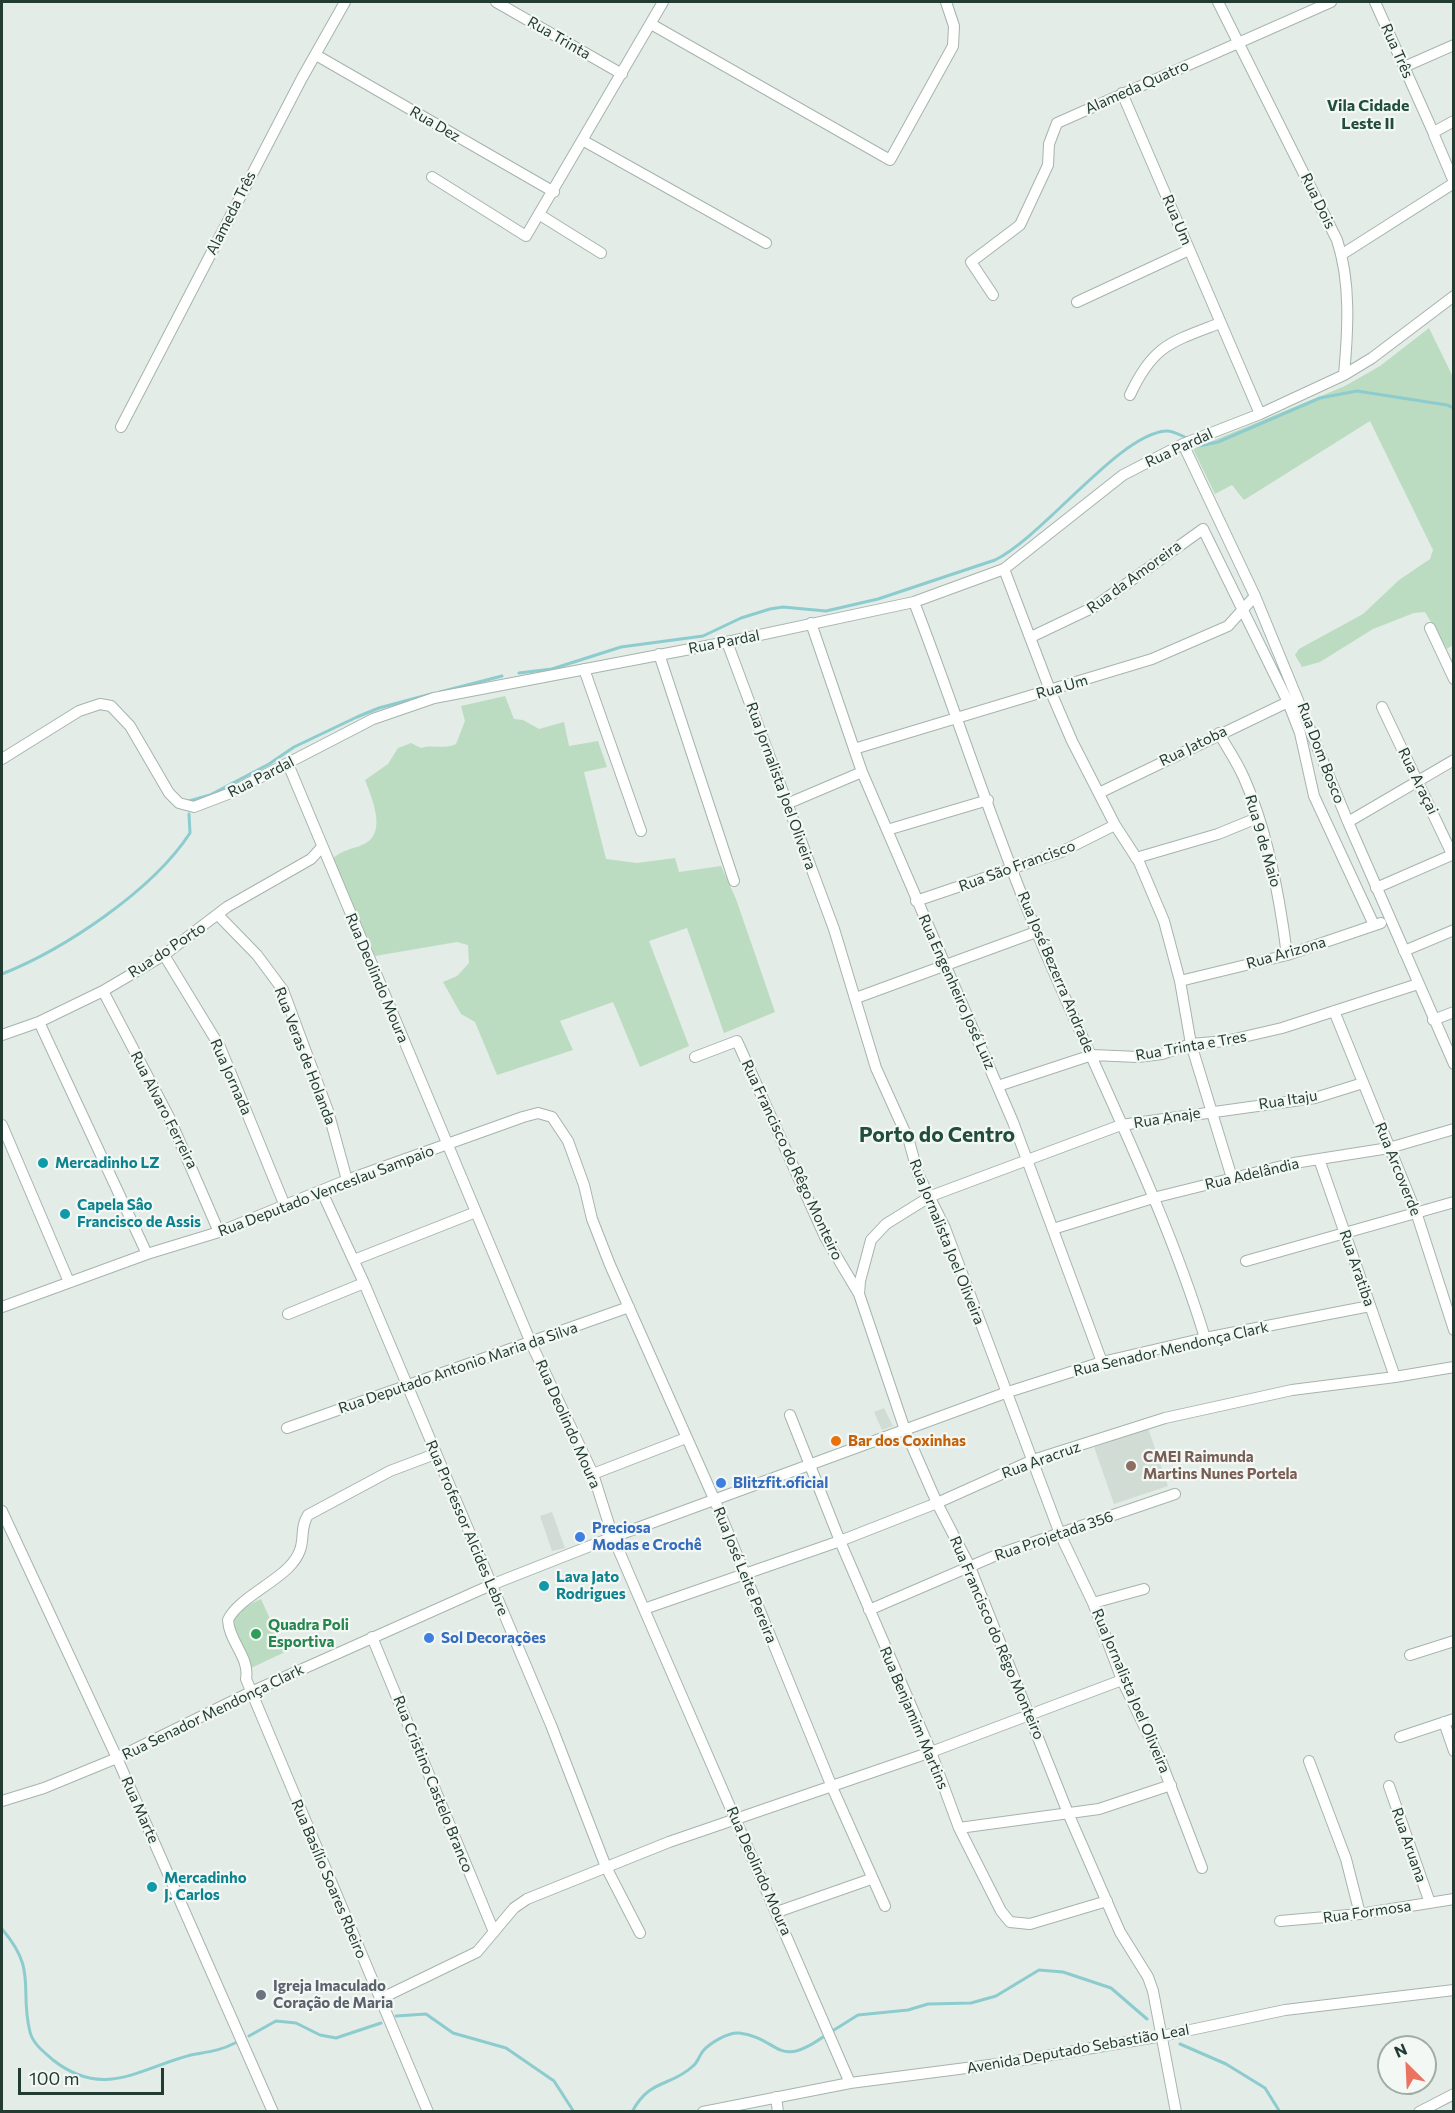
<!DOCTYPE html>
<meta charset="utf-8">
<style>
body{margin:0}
#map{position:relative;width:1455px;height:2113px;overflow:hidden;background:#e3ece7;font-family:Commissioner,sans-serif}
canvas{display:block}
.frame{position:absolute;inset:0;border:3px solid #233c33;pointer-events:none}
.north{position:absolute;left:1377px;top:2035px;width:60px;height:60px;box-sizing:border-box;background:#f3f8f5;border:2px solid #a0ada7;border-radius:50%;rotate:336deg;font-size:16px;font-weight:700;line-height:24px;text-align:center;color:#233c33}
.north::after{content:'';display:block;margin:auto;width:21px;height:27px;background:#eb7361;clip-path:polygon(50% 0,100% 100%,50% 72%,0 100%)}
.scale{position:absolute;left:18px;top:2068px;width:146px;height:27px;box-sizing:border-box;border:3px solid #233c33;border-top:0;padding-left:8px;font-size:18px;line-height:21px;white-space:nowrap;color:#233c33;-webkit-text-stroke:4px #f3f8f5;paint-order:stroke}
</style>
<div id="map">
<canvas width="1455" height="2113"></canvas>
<div class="frame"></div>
<div class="north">N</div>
<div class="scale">100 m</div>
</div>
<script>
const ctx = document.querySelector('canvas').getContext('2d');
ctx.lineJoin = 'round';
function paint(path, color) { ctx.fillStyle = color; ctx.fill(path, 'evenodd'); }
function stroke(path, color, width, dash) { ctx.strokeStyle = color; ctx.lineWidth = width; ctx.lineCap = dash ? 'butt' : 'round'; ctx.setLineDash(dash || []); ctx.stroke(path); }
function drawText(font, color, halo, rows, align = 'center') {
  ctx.font = font + ' Commissioner,sans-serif'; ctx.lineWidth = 4.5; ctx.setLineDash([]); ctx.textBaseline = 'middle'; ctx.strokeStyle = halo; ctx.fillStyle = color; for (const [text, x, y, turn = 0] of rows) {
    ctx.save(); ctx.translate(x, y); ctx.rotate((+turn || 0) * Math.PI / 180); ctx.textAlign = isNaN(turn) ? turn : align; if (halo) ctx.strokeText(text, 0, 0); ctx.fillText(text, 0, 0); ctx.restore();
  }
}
const built = new Path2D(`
 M884,1408L893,1426L882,1430L874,1412Z
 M1148,1428L1168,1486L1114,1504L1094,1447Z
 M552,1512L565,1548L552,1551L540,1516Z`);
const green = new Path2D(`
 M1429,328L1453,377V645L1447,649L1425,612L1414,613L1373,629L1320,662L1302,667L1295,655L1299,649L1363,614L1399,580L1430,559L1433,550L1370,421L1244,500L1232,485L1215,494L1193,449L1345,386L1380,366Z
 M505,696L514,719L523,720L539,729L564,722L569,746L598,741L607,767L584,772L606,859L637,863L675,858L679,872L721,866L736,899L775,1012L724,1033L687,928L649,941L689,1046L640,1067L613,1002L560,1021L573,1050L497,1075L475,1022L461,1014L443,982L457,976L469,963L468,945L457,942L375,956L332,859C345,848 353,850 366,843C387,831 371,796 365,780L388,764L398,748L411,743L421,748C433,744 443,750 456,744L465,721L461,706Z
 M261,1599L285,1652L251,1668L227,1615Z`);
const stream = new Path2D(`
 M1195,443L1199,446L1218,442L1320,398L1357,391L1447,405L1454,408
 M519,673L552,669L621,647L703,636L741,618L770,609L783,607L826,611L878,599L995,560C1045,535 1119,434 1166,431C1172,430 1182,436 1187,438
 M440,692L502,676
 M189,801L210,795L269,764L294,747L357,717L379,708L431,694
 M2,974C65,949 153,890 190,833L189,814
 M2,1929C38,1971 19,1987 30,2032C33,2044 44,2052 53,2060C104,2100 140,2068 191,2055C207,2052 220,2051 235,2043
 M396,2016L426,2014L453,2033L506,2048L554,2081L574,2112
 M834,2030L858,2015L908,2010L928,2004L971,2003L996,1996L1039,1970L1063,1972L1111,1988L1147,2019
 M249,2036L276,2021L296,2023L320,2035L336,2038L381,2023
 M1180,2044L1226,2064L1265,2088L1280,2112
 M589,2112H603
 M632,2112C650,2078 671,2087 693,2066C698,2062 699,2056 703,2051C710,2043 728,2032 739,2033C780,2038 776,2070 823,2037`);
const minor = new Path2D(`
 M496,2L622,74
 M1218,2L1337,240C1351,282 1348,331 1344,375
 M1375,2L1434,134
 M651,24L890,160L953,46L954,26L946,2
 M316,55L554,192
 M1404,67L1454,45
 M1122,93L1260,414
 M1454,121L1434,132V135L1454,182
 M584,141L766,243
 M432,177L526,236L663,2
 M540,215L601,253
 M1341,255L1454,183
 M993,295L971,262L1020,225L1048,165L1049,144L1057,123L1331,2
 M1077,302L1189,250
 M1130,395C1153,345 1171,342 1220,323
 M121,427L302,78L345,2
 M1183,444L1255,596L1348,822L1454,1064
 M1004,569L1050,690L1072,741L1115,825L1139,862L1164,921L1180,981L1191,1044L1232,1178
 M914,602C956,711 991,823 1036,930C1092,1066 1162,1197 1205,1338
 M811,623L862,772L1013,1122L1102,1362
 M1430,628L1454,679
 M1031,637L1094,607L1203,529L1288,702L1300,733L1314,796L1374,925
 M727,642L834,929L876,1068L909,1141L918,1174L945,1228L1060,1534L1093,1603L1122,1680L1161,1761L1202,1868
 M659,654L734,881
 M584,669L641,831
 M1382,707L1452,854
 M1219,733C1227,748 1237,762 1244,778C1267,829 1280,900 1287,955
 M854,749L1152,659L1228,626L1255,596
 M2,759L79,711L100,704L111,706L130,726L169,793L179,803L194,807L228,794L373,719L434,698L727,642L914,602L1004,569L1123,475L1183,444L1260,414L1344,375L1372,358L1454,296
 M288,764L531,1343L593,1474L613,1537L644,1609L850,2083
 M1099,793L1288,702
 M789,803L862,772
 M1348,822L1454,760
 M887,830L988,800
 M1136,858L1218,834L1257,818
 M1376,888L1454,854
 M916,901L1061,852L1115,825
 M219,916L257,955L283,990L328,1111L347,1180
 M1404,951L1454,930
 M164,955L220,1047L285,1206
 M1180,981L1287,955L1381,923
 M103,991L169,1117L219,1232
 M856,998L1036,932
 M1334,1011L1417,1215L1454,1330
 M1433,1020L1454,1012
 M39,1022L147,1254
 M2,1035L39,1022L103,991L164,955L227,907L311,859L321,848
 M695,1057L737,1041L825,1237L859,1294L905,1430L937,1503L970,1567L1068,1813L1120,1932L1148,1977L1153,1991L1176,2112
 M998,1086L1092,1055L1138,1057L1162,1054L1191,1044L1226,1041L1282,1028L1418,984
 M2,1125L69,1282
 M1319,1159L1395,1377
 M322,1192L364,1283L551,1725L606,1867L640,1933
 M1053,1229L1153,1198L1294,1163L1389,1148L1454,1129
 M354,1260L476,1212
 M1246,1261L1454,1202
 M859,1294L860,1281L871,1240L886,1224L931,1196L1121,1125L1315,1098L1363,1083
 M2,1307L147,1254L219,1232L347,1180L523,1117L538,1113L552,1117L568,1141L584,1185L592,1219L610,1265L715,1501L832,1787L885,1906
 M288,1314L364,1283
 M790,1415L840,1541L931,1752L959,1828L1001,1911L1010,1922L1030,1924L1107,1901
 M287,1428L629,1307
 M593,1474L686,1438
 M2,1511L117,1758L273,2112
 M1093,1603L1144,1589
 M644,1609L840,1541L937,1503L1033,1460L1165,1418L1292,1390L1395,1377L1454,1367
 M869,1610L999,1554L1175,1494
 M372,1637L494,1932
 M1410,1655L1454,1641
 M1444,1722L1454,1751
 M1400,1737L1454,1719
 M1309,1761L1346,1859L1360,1914
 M1389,1786L1430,1903
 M2,1801L44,1788L117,1758L251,1692L491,1585L613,1537L1005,1393L1102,1362L1205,1338L1370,1306
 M959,1828L1099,1809L1171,1785
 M777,1912L871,1879
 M1280,1921L1360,1914L1454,1899
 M380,1999L477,1952L514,1908L527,1899L669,1842L931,1752L1122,1680
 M776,2097L778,2112
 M428,2112L246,1679C250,1657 229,1642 228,1620C236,1601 274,1583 289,1567C310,1545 297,1532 308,1515L390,1471L435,1454
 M703,2112L850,2083L1005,2063L1162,2036L1285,2010L1454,1990
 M1419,2112L1454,2094`);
const markers = [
 [43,1163,6,"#0f9aa8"],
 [65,1214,6,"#0f9aa8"],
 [836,1441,6,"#e8710a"],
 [1131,1466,6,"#8d6e63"],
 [721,1483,6,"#3f7fe0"],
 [580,1537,6,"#3f7fe0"],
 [544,1586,6,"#0f9aa8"],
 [256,1634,6,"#2e9e5b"],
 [429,1638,6,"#3f7fe0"],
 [152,1887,6,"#0f9aa8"],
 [261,1995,6,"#6b7280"]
];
const streetNames = [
 ["Rua Trinta",559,38,30],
 ["Rua Três",1397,51,66],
 ["Alameda Quatro",1137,87,-24],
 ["Rua Dez",435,124,30],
 ["Rua Dois",1318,201,64],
 ["Alameda Três",231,213,-63],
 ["Rua Um",1177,220,67],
 ["Rua Pardal",1179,448,-25],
 ["Rua da Amoreira",1134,577,-36],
 ["Rua Pardal",724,642,-11],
 ["Rua Um",1062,687,-16],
 ["Rua Jatoba",1193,746,-26],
 ["Rua Dom Bosco",1321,753,69],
 ["Rua Pardal",261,777,-27],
 ["Rua Araçai",1418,781,64],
 ["Rua Jornalista Joel Oliveira",781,786,70],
 ["Rua 9 de Maio",1263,841,74],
 ["Rua São Francisco",1017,866,-20],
 ["Rua do Porto",167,950,-33],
 ["Rua Arizona",1286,953,-16],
 ["Rua José Bezerra Andrade",1056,972,67],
 ["Rua Deolindo Moura",377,978,67],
 ["Rua Engenheiro José Luiz",957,992,66],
 ["Rua Trinta e Tres",1191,1046,-10],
 ["Rua Veras de Holanda",305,1056,69],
 ["Rua Jornada",231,1077,66],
 ["Rua Itaju",1288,1100,-9],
 ["Rua Alvaro Ferreira",164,1110,63],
 ["Rua Anaje",1167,1118,-9],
 ["Rua Francisco do Rêgo Monteiro",792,1160,65],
 ["Rua Arcoverde",1398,1169,68],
 ["Rua Adelândia",1252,1174,-13],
 ["Rua Deputado Venceslau Sampaio",326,1191,-21],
 ["Rua Jornalista Joel Oliveira",947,1242,68],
 ["Rua Aratiba",1357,1268,71],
 ["Rua Senador Mendonça Clark",1171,1349,-13],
 ["Rua Deputado Antonio Maria da Silva",458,1368,-19],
 ["Rua Deolindo Moura",568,1424,66],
 ["Rua Aracruz",1041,1460,-20],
 ["Rua Professor Alcides Lebre",467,1528,67],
 ["Rua Projetada 356",1054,1536,-19],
 ["Rua José Leite Pereira",745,1575,68],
 ["Rua Francisco do Rêgo Monteiro",997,1638,67],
 ["Rua Jornalista Joel Oliveira",1131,1691,67],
 ["Rua Senador Mendonça Clark",213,1712,-26],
 ["Rua Benjamim Martins",914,1718,67],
 ["Rua Cristino Castelo Branco",433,1784,68],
 ["Rua Marte",140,1810,66],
 ["Rua Aruana",1409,1845,71],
 ["Rua Deolindo Moura",759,1871,66],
 ["Rua Basílio Soares Rbeiro",329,1879,67],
 ["Rua Formosa",1367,1912,-8],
 ["Avenida Deputado Sebastião Leal",1078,2049,-10]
];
const cultureNames = [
 ["Mercadinho LZ",55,1163],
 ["Capela Sâo",77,1205],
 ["Francisco de Assis",77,1222],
 ["Lava Jato",556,1577],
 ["Rodrigues",556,1594],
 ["Mercadinho",164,1878],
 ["J. Carlos",164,1895]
];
const foodNames = [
 ["Bar dos Coxinhas",848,1441]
];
const educationNames = [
 ["CMEI Raimunda",1143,1457],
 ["Martins Nunes Portela",1143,1474]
];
const shopNames = [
 ["Blitzfit.oficial",733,1483],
 ["Preciosa",592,1528],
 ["Modas e Crochê",592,1545],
 ["Sol Decorações",441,1638]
];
const leisureNames = [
 ["Quadra Poli",268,1625],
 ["Esportiva",268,1642]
];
const worshipNames = [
 ["Igreja Imaculado",273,1986],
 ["Coração de Maria",273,2003]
];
const neighbourhoodNames = [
 ["Vila Cidade",1368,106],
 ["Leste II",1368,124]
];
const districtNames = [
 ["Porto do Centro",937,1135]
];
paint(built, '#d1dcd5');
paint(green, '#bcdcc1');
stroke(stream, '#8dccce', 3);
stroke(minor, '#a6b4ad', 12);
stroke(minor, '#fff', 10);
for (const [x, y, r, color] of markers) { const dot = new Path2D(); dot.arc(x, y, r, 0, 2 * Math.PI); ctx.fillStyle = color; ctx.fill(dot); stroke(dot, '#f3f8f5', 2); }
drawText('15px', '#233c33', '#f3f8f5', streetNames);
drawText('bold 15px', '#0d838f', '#f3f8f5', cultureNames, 'left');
drawText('bold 15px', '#c56008', '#f3f8f5', foodNames, 'left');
drawText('bold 15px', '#785e54', '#f3f8f5', educationNames, 'left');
drawText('bold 15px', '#366cbe', '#f3f8f5', shopNames, 'left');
drawText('bold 15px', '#27864d', '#f3f8f5', leisureNames, 'left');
drawText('bold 15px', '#5b616d', '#f3f8f5', worshipNames, 'left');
drawText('bold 16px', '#204d3d', '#f3f8f5', neighbourhoodNames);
drawText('bold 21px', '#204d3d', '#f3f8f5', districtNames);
</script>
